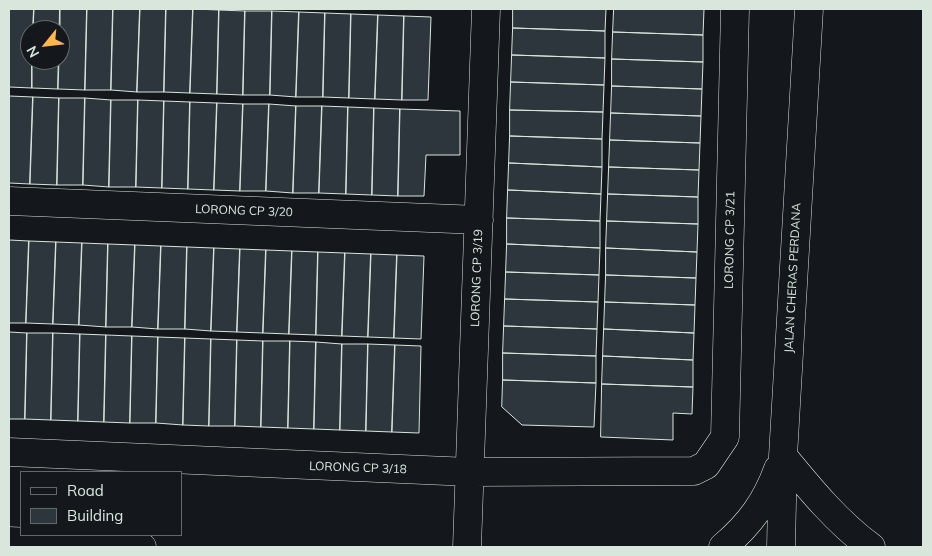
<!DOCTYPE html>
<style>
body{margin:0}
#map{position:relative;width:932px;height:556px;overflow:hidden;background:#14181c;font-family:Mulish,sans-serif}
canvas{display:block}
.frame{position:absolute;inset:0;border:10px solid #d8e6dc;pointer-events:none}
.legend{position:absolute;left:20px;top:471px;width:162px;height:65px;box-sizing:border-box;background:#14181c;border:1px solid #626a69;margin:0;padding:6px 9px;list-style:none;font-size:15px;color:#d8e6dc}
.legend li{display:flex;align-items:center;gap:10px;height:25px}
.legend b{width:25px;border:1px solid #626a69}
.north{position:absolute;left:20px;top:20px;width:50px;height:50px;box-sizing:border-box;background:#14181c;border:1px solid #626a69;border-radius:50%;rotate:241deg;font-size:14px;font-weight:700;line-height:20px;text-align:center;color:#d8e6dc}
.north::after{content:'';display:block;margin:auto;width:18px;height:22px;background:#ffb74d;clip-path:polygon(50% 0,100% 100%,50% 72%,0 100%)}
</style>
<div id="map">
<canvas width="932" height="556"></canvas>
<div class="frame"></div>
<ul class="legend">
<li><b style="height:6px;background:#14181c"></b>Road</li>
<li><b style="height:14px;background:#2c363c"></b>Building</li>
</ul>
<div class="north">N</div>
</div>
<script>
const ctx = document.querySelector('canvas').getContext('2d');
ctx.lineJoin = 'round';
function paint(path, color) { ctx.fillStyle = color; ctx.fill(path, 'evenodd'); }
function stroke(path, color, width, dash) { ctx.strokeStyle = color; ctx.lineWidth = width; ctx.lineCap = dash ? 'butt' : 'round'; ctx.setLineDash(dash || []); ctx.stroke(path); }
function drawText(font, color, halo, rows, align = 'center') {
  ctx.font = font + ' Mulish,sans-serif'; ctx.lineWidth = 4; ctx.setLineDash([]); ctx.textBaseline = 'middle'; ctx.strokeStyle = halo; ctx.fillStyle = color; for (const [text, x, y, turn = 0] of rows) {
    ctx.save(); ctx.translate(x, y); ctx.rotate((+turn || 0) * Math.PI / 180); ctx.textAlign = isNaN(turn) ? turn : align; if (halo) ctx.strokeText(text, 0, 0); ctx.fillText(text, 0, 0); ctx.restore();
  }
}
const building = new Path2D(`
 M9,9H34L33,30H30V60H32V88L9,87Z
 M34,9H60V30H33Z
 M60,9H87L85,90L58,89Z
 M87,9H113L111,90H85Z
 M113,9H140L137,92L111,90Z
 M140,9H166L164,92H137Z
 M166,9H193L190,93L164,92Z
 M193,9L219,10L217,94L190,93Z
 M513,9H606L605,31L513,28Z
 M614,9H704L703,35L613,32Z
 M219,10L245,11L243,95L217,94Z
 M245,11H272L270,95H243Z
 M272,11L299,12L296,97L270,95Z
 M299,12L325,13L323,97H296Z
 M325,13L351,14L349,98L323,97Z
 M351,14L378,15L375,99L349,98Z
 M378,15L404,16L402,100L375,99Z
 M404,16L431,17L428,100H402Z
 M513,28L605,31V58L512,55Z
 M613,32L703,35V62L612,59Z
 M512,55L605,58L604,85L511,82Z
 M612,59L703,62L702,89L612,86Z
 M32,60H59L58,89L32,88Z
 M511,82L604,85L603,112L510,110Z
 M612,86L702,89L701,116L611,113Z
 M9,96L33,97L30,184L9,183Z
 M33,97L59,98L57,185L30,184Z
 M59,98H85L83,185H57Z
 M85,98L111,100L109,187L83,185Z
 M111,100H138L136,187H109Z
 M138,100L164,101L162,188L136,187Z
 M164,101L190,102L188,189L162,188Z
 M190,102L217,103L214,190L188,189Z
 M217,103L243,104L240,191L214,190Z
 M243,104H269L266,191H240Z
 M269,104L296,106L293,193L266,191Z
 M296,106H322L319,193H293Z
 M322,106L348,107L346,194L319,193Z
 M348,107L374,108L372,195L346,194Z
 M374,108L400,109L398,196L372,195Z
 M400,109L460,111V155H426L424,196H398Z
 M510,110L603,112L602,139L510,136Z
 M611,113L701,116L700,143L610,140Z
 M510,136L602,139V167L509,163Z
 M610,140L700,143L699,170L609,167Z
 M509,163L602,167L601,194L508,190Z
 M609,167L699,170L698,197L608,194Z
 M508,190L601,194L600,221L507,218Z
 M608,194L698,197V224L607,221Z
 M507,218L600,221V248L507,244Z
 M607,221L698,224L697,252L606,248Z
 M9,240L29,241L26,323H9Z
 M29,241L56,242L53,324L26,323Z
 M56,242L82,243L79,325L53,324Z
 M82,243L108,244L106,327L79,325Z
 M108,244L135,245L132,327H106Z
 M507,244L600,248L599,275L506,272Z
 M135,245L161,246L158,329L132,327Z
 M161,246L187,247L185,329H158Z
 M187,247L214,248L211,331L185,329Z
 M214,248L240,249L237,332L211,331Z
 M606,248L697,252L696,278L606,275Z
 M240,249L266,250L263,333L237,332Z
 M266,250L292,251L289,334L263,333Z
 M292,251L318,252L316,335L289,334Z
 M318,252L345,253L342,336L316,335Z
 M345,253L371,254L368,337L342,336Z
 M371,254L397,255L394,338L368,337Z
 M397,255L424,256L421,339L394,338Z
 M506,272L599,275L598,302L505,299Z
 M606,275L696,278L695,305L605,302Z
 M505,299L598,302L597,329L504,326Z
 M605,302L695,305L694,333L604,329Z
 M504,326L597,329L596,356L503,353Z
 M604,329L694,333L693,360L603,356Z
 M9,332L27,333L25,419H9Z
 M27,333H53L51,420L25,419Z
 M53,333L80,334L78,421L51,420Z
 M80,334L106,335L104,422L78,421Z
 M106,335L132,336L130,423L104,422Z
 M132,336L158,337L156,423H130Z
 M158,337L185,338L183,425L156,423Z
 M185,338L211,339L209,426L183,425Z
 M211,339L237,340L235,426H209Z
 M237,340L263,341L261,427L235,426Z
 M263,341H290L288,428L261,427Z
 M290,341L316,342L314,429L288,428Z
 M316,342L342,344L340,430L314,429Z
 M342,344H368L366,431L340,430Z
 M368,344L395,345L392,432L366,431Z
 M395,345L421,346L419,433L392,432Z
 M503,353L596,356V383L503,380Z
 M603,356L693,360V387L602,384Z
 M503,380L596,383L594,427L522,425L502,407Z
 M602,384L693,387L692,414L673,413V440L601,437Z`);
const street = new Path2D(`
 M9,201L479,220
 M9,452L470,472L694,471L706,465L725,437L735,9
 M467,547L486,9`);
const secondary = new Path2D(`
 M783,456C810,489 837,522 871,547
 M9,541L142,547
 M723,547C750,524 766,502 778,469
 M781,547L783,456L809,9`);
const streetNames = [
 ["LORONG CP 3/20",244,211,2],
 ["LORONG CP 3/21",730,240,-89],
 ["LORONG CP 3/19",477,278,-88],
 ["JALAN CHERAS PERDANA",793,278,-87],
 ["LORONG CP 3/18",358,468,2]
];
paint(building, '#2c363c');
stroke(building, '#d8e6dc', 1);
stroke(street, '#d8e6dc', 29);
stroke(secondary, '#d8e6dc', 29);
stroke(street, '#14181c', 28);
stroke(secondary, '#14181c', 28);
drawText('12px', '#d8e6dc', '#14181c', streetNames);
</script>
